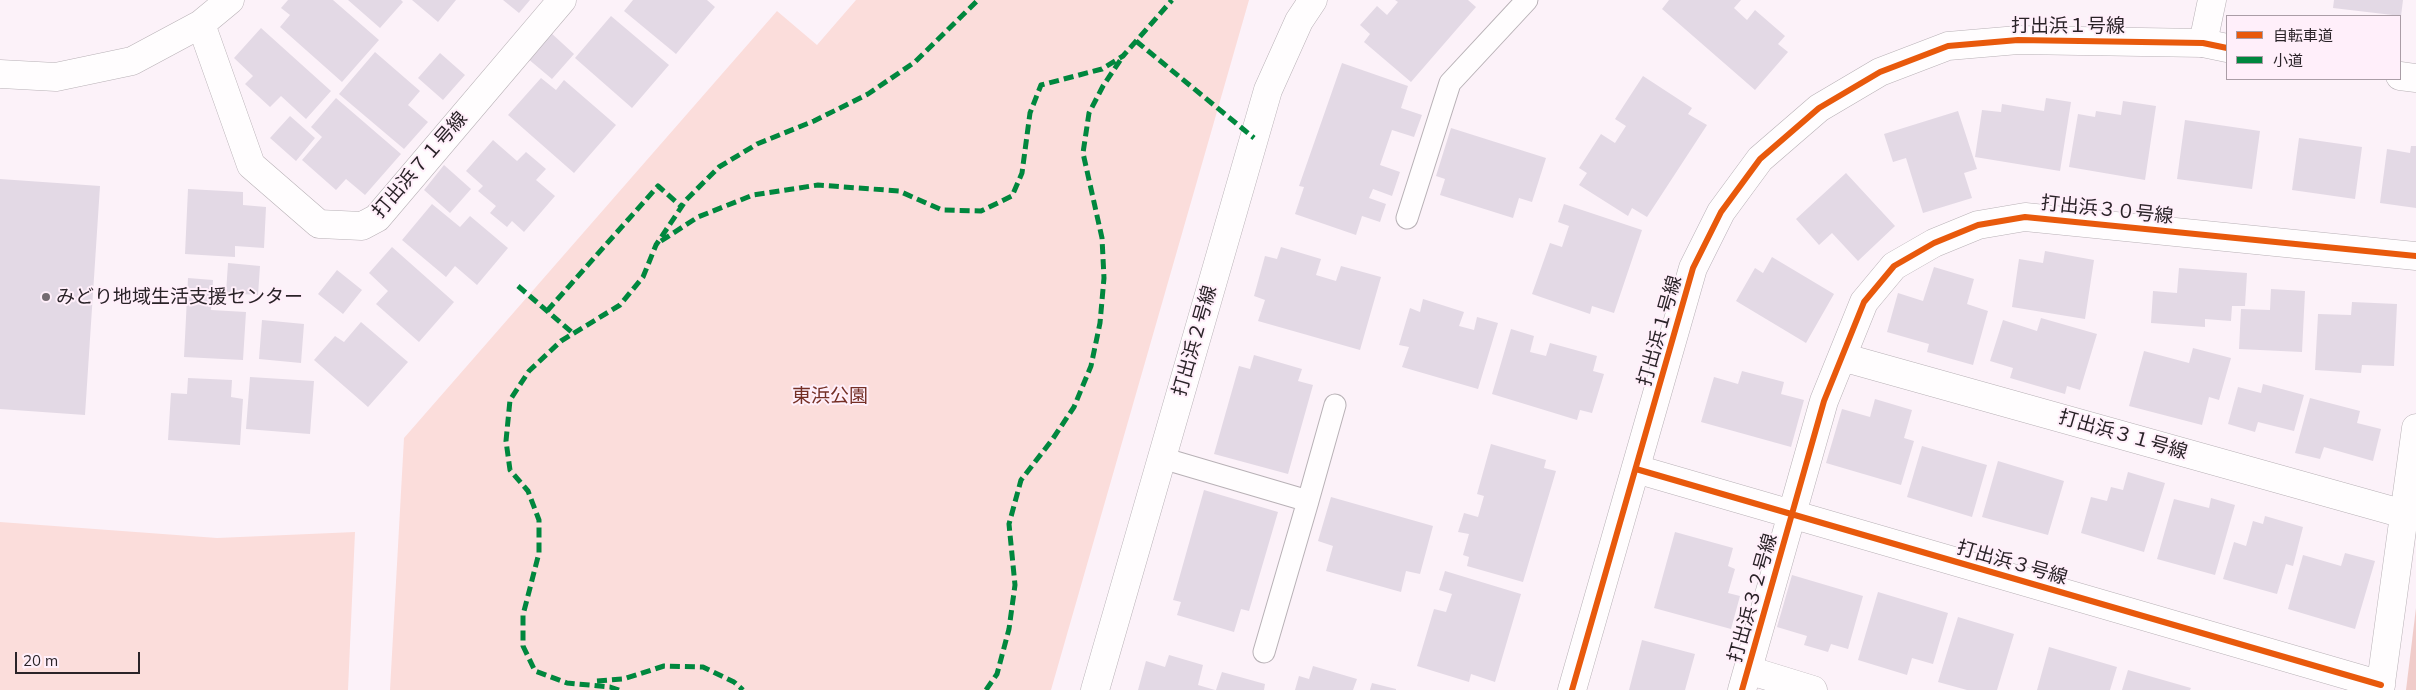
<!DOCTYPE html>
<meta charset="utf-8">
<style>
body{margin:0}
#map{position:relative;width:2416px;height:690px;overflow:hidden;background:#fcf2f9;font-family:Mulish,"Noto Sans JP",sans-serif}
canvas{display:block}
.legend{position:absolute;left:2226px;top:15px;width:175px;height:65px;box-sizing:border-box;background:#ffeffa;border:1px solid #aa9da6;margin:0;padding:6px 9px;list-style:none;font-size:15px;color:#2a2328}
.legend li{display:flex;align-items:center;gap:10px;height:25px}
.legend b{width:25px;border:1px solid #aa9da6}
.scale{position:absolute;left:15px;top:652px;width:125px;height:22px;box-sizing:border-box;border:2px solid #2a2328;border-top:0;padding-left:6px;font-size:15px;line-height:18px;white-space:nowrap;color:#2a2328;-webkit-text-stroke:4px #ffeffa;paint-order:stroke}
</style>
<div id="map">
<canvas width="2416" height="690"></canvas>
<ul class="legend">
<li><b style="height:6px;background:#e8590c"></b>自転車道</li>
<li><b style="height:6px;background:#00873e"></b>小道</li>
</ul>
<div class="scale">20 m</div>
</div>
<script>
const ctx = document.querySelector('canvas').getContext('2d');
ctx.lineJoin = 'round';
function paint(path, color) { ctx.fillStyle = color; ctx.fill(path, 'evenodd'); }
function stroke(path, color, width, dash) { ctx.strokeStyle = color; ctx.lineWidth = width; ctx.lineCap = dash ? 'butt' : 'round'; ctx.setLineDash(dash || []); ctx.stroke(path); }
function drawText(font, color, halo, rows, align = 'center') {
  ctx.font = font + ' Mulish,"Noto Sans JP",sans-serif'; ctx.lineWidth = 4; ctx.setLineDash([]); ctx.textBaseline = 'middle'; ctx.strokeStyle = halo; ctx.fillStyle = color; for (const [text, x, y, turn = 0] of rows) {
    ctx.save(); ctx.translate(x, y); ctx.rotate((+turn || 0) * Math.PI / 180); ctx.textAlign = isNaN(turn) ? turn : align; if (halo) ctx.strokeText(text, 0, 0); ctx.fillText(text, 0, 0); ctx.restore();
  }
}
const green = new Path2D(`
 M856,0H1249L1051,690H390L404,438L777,11L817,45Z
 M0,522L217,538L355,532L348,690H0Z`);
const forest = new Path2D(`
 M2416,608V690H2406Z`);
const building = new Path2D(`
 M288,0H333L379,40L342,82L280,27L290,15L281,8Z
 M348,0H401L403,2L380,28Z
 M412,0H456L438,22Z
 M503,0H530L519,13Z
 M633,0H707L715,7L676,54L624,11Z
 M1395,0H1468L1476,7L1411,82L1364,42L1370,34L1360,25L1377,6L1387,15L1398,2Z
 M1669,0H1741L1734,8L1747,20L1755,10L1785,36L1778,44L1788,52L1755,90L1662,9Z
 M2334,0H2403L2401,16L2333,8Z
 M611,16L669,65L632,108L575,58Z
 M261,28L331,91L306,119L281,96L270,107L245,84L253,76L234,58Z
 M550,32L574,54L552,79L527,58Z
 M375,52L420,91L408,105L428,122L404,149L339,94Z
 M440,53L465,75L443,100L418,78Z
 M1342,63L1408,86L1401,108L1422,115L1414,137L1392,130L1380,165L1400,172L1392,196L1373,189L1369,198L1386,204L1380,222L1362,216L1356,235L1295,214L1304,187L1299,186Z
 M1643,76L1692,108L1688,114L1707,125L1647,217L1632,208L1628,216L1579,185L1587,173L1579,168L1601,134L1615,143L1626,126L1615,119Z
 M541,78L556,90L564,80L616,125L574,173L508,115Z
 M336,98L401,154L365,195L346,179L336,190L302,160L322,137L311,127Z
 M2046,98L2071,102L2060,171L1975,157L1982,110L2001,112L2002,104L2044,111Z
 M2123,101L2156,106L2145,180L2069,167L2078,114L2095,117L2096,111L2121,115Z
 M1958,111L1977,169L1964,173L1972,198L1923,213L1906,158L1893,162L1884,134Z
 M290,116L315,138L296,161L270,138Z
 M2185,120L2260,131L2252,189L2177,179Z
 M1451,128L1546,158L1532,202L1519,198L1513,218L1440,195L1445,179L1436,176Z
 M2299,138L2362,147L2355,199L2292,190Z
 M493,140L517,161L526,152L546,169L536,180L555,196L524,232L512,221L507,227L490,213L496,206L478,191L483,186L466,171Z
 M2411,146H2416V208L2380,203L2387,149L2410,153Z
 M444,165L471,189L450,213L424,190Z
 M1846,173L1895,226L1858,261L1832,233L1819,245L1796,219Z
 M0,179L100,186L85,415L0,409Z
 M188,189L243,192V205L266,207L264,248L235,246V257L185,254Z
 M432,204L460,227L470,216L508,248L477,285L455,266L446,277L402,240Z
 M1564,204L1642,230L1614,313L1592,306L1590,314L1532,294L1550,243L1562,247L1569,226L1558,222Z
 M392,247L454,302L419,342L376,304L388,291L369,273Z
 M1281,247L1321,259L1316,275L1336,281L1341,266L1381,277L1360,350L1258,321L1265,300L1254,296L1265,256L1277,259Z
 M2045,251L2094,260L2085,319L2012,307L2019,259L2043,263Z
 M1772,257L1834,294L1806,343L1736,301L1755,268L1763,273Z
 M228,263L260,266L258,295L226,293Z
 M1934,267L1974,279L1967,304L1988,311L1973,365L1927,352L1929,344L1887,332L1898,293L1923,301Z
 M2179,268L2247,273L2245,306H2232L2231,321L2205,319V327L2151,323L2153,291L2177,293Z
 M337,270L362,290L343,314L318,294Z
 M188,278L213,280L211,310L246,312L243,360L184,357Z
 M2271,289L2305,291L2302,352L2239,349L2241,309L2270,310Z
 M1423,299L1464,312L1459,326L1474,330L1477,317L1498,323L1478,389L1402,367L1409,347L1399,345L1410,308L1420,312Z
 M2352,302L2397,304L2394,366L2362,365L2361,373L2315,370L2318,314L2351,315Z
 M2041,318L2097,334L2080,390L2067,386L2065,394L2010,378L2013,368L1990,361L2003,320L2037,331Z
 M262,320L304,324L301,363L259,359Z
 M361,322L408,362L368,407L314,360L335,336L344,342Z
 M1511,329L1534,336L1530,352L1546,356L1550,343L1597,356L1593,371L1604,374L1592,413L1580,410L1577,420L1492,394Z
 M2193,348L2231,358L2219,400L2209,397L2202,425L2129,406L2144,351L2189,363Z
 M1254,355L1302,369L1298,381L1313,385L1288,474L1214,454L1239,366L1250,369Z
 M1742,371L1784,382L1781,394L1804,400L1791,447L1701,422L1714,377L1738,384Z
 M250,377L314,381L310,434L246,429Z
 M188,378L232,380L231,397L243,399L240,445L168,440L171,393L187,394Z
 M2263,384L2304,395L2294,431L2258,422L2255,432L2228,424L2238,387L2261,393Z
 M2310,398L2360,411L2357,423L2381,429L2373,461L2324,447L2320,459L2295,453Z
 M1875,399L1912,410L1904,438L1914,441L1901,485L1826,463L1842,409L1870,417Z
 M1491,444L1546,460L1544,468L1556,471L1523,582L1467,566L1469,557L1463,555L1469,534L1458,532L1464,513L1478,517L1484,496L1477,494Z
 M1922,446L1987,465L1972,517L1907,497Z
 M1998,461L2064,481L2048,535L1982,517Z
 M2128,472L2165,483L2144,552L2081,533L2091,497L2107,501L2111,487L2123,490Z
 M1204,490L1278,512L1249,611L1241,609L1234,632L1177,615L1181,602L1173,600Z
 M1331,497L1433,526L1420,574L1406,571L1401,592L1326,571L1333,546L1318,541Z
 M2211,498L2235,505L2215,575L2157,559L2174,499L2209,508Z
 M2265,516L2303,527L2293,566L2286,564L2277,594L2223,579L2234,542L2246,546L2253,521L2263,524Z
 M1675,532L1733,548L1728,566L1735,569L1728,593L1740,596L1731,629L1654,608Z
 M2345,553L2375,561L2355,629L2288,609L2303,555L2341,566Z
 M1445,571L1521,594L1495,682L1471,674L1469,682L1417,666L1434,609L1446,612L1452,594L1439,590Z
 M1792,575L1863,596L1848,649L1831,644L1828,652L1804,645L1807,636L1777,627Z
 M1878,592L1948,613L1933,664L1912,658L1907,675L1858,660Z
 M1958,617L2014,634L1997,690H1967L1938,682Z
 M1642,640L1695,654L1685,690H1629Z
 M2049,647L2117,667L2110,690H2037Z
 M1169,655L1203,665L1198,685L1215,690H1138L1146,661L1165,667Z
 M1313,666L1357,679L1353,690H1295L1299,676L1309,679Z
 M2128,670L2191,688L2190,690H2122Z
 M1222,672L1265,684L1264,690H1216Z
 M1372,683L1396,689V690H1370Z`);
const lane = new Path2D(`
 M1407,218L1450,83L1527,0
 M1162,458L1308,501L1335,405
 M1264,652L1308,501`);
const street = new Path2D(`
 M201,24L251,165L319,224L362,226L377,218L562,0
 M2203,43L2212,0
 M0,74L56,77L132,61L201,24L230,0
 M1842,357L2404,514
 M1636,469L2381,685
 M1748,670L1813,690
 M1095,690L1268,90L1299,21L1313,0
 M1742,690L1824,401L1864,302L1894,266L1934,243L1978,225L2025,217L2416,256
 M2380,690L2416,428`);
const secondary = new Path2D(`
 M2400,76L2416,78
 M1572,690L1693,268L1721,212L1760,159L1819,108L1880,72L1948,46L2018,40L2203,43L2227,48`);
const quiet = new Path2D(`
 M1136,41L1254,138
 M661,241L698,217L753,195L818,185L899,191L942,210L981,211L1012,196L1022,173L1030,113L1041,85L1102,69L1123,56L1172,0
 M518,286L574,334
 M547,311L658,186L682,207
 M597,681L623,679L664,666L703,667L734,682L743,690
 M619,690L610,687L567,683L535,671L523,646V615L539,553V520L528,491L510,470L506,441L510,400L529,371L561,341L620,305L643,277L656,245L686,200L719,167L757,144L814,121L868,94L915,62L978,0
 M986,690L997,674L1009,629L1015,585L1009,524L1021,480L1052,440L1074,407L1091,366L1100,323L1104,278L1102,238L1083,153L1089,113L1103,86L1123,56`);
const cycleway = new Path2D(`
 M1636,469L2381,685
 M1572,690L1693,268L1721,212L1760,159L1819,108L1880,72L1948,46L2018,40L2203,43L2227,48
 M1742,690L1824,401L1864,302L1894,266L1934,243L1978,225L2025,217L2416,256`);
const markers = [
 [46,297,5,"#746b71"]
];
const streetNames = [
 ["打出浜１号線",2068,26],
 ["打出浜７１号線",420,165,-49],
 ["打出浜３０号線",2107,210,6],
 ["打出浜１号線",1660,331,-74],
 ["打出浜２号線",1195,341,-74],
 ["打出浜３１号線",2123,435,16],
 ["打出浜３号線",2012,563,16],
 ["打出浜３２号線",1753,598,-74]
];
const poiNames = [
 ["みどり地域生活支援センター",56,297]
];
const parkNames = [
 ["東浜公園",830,396]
];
paint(green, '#fbdddb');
paint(forest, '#f0ccca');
paint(building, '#e3d9e5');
stroke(lane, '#b8b1b6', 23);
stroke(street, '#b8b1b6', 29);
stroke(secondary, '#b8b1b6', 29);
stroke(lane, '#fffdfe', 21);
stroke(street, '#fffdfe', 28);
stroke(secondary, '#fffdfe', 28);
stroke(quiet, '#00873e', 5, [10, 5]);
stroke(cycleway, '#e8590c', 6);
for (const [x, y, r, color] of markers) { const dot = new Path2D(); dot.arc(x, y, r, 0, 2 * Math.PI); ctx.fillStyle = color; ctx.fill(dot); stroke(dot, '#ffeffa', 2); }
drawText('19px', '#2a2328', '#ffeffa', streetNames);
drawText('19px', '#2a2328', '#ffeffa', poiNames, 'left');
drawText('19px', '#742f25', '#ffeffa', parkNames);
</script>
